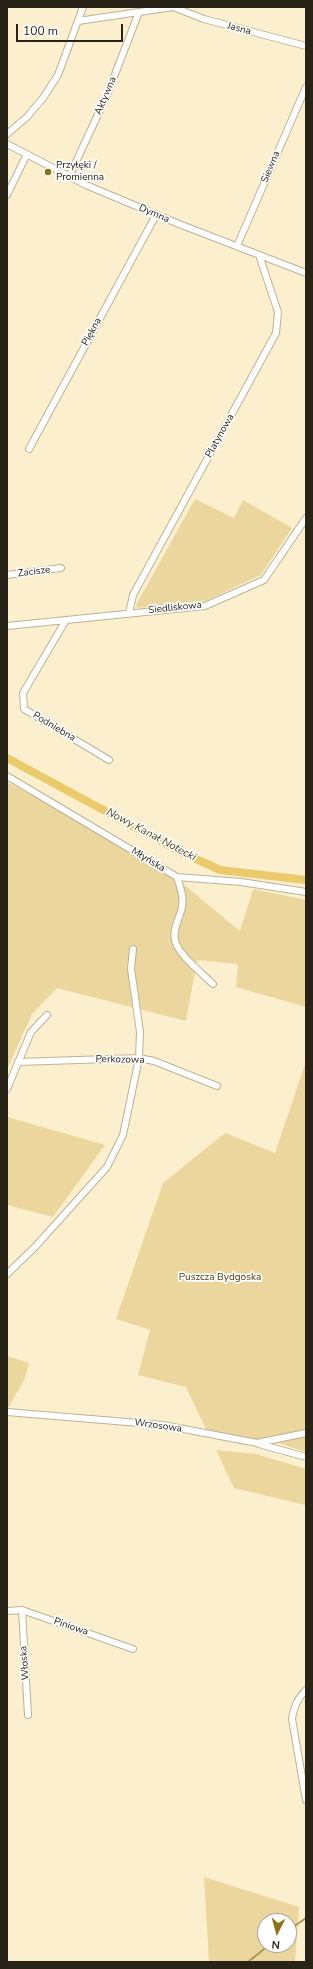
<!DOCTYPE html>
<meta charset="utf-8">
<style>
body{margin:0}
#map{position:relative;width:313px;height:1969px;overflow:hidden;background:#fbefce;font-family:"Nunito Sans",sans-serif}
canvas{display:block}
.frame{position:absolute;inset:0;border:8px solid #272316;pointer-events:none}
.north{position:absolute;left:257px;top:1913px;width:40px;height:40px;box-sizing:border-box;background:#fff;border:1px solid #a9a7a2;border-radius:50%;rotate:186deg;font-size:11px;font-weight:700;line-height:16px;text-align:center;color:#272316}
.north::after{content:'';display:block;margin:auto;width:14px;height:18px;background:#8d7215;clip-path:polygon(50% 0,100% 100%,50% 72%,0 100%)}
.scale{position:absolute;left:16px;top:24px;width:107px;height:18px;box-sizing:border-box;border:2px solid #272316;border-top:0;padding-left:5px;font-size:12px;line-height:14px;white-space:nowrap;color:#272316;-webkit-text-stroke:3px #fff;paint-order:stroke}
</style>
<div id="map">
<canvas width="313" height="1969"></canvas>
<div class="frame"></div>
<div class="north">N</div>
<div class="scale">100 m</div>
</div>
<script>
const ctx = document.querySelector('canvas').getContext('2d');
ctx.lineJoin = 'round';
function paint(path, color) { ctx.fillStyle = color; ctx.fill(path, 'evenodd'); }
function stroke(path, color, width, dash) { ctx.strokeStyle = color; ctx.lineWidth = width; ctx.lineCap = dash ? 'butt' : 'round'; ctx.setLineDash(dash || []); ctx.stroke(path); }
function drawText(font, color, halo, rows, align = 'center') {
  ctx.font = font + ' "Nunito Sans",sans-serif'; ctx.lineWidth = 3.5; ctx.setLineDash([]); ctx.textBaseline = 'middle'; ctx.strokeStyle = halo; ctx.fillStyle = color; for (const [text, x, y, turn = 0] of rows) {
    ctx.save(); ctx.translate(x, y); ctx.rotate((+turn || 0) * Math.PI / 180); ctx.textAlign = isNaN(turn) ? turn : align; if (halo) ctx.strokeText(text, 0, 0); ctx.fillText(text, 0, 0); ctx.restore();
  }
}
const green = new Path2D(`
 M195,499L234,518L243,500L292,528L261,575L205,601L137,608L136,605Z
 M7,782L159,864L240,931L253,889L306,900V1007L236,987L238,964L197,960L186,1021L57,988L32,1014L7,1069Z
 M306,1061V1452L278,1443L207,1431L186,1387L138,1375L150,1330L116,1319L163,1183L225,1133L275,1153Z
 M7,1117L105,1145L53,1217L7,1205Z
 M7,1356L29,1363L25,1378L9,1407H7Z
 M216,1450L256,1454L306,1469V1505L234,1488Z
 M204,1877L299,1907L295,1962H209ZM265,1921H289V1945H265Z`);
const stream = new Path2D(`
 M289,1930L306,1918
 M248,1962L269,1945`);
const canal = new Path2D(`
 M7,758L183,853L220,870L306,880`);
const street = new Path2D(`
 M173,7L204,19L306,46
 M78,21L173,7
 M7,134L27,117L43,98L58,75L83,7
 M7,144L86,185L179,224L306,273
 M69,177L107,95L139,12
 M7,195L27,154
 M237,246L306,87
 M29,449L156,215
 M7,575L61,568
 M129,613L133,595L276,333L278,312L259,255
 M66,620L23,693L24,709L109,760
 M7,626L205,606L264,580L306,518
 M7,776L177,877L241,882L306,892
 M177,877C180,887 184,896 182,907C180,918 172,929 175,940C178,955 202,973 213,984
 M18,1062L139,1058L154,1061L217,1086
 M7,1089L31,1032L47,1015
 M7,1274L35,1247L107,1167L123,1135L139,1058L140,1032L131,969L133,949
 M7,1412L163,1425L257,1443L306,1433
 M259,1444L306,1457
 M22,1610L28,1715
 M7,1611L22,1610L133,1649
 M306,1690C297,1699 294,1707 292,1719L306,1800`);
const markers = [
 [48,172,4,"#8d7215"]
];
const streetNames = [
 ["Jasna",239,29,15],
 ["Aktywna",106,96,-67],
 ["Siewna",271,167,-67],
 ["Dymna",154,214,23],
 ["Piękna",92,332,-62],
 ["Platynowa",220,436,-61],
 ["Zacisze",34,572,-7],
 ["Siedliskowa",175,608,-6],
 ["Podniebna",54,727,31],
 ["Młyńska",148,860,31],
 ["Perkozowa",120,1060,1],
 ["Wrzosowa",158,1426,8],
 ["Piniowa",71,1627,19],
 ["Włoska",25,1663,-94]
];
const poiNames = [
 ["Przyłęki /",56,166],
 ["Promienna",56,178]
];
const parkNames = [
 ["Puszcza Bydgoska",220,1278]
];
const waterNames = [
 ["Nowy Kanał Notecki",151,835,28]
];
paint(green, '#ebd79d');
stroke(stream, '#b09852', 2);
stroke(canal, '#eaca6b', 8);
stroke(street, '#bdb292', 8);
stroke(street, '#fff', 6);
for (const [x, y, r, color] of markers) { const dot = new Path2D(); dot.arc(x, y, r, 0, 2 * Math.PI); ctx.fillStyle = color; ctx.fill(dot); stroke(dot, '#fff', 1.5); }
drawText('10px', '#272316', '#fff', streetNames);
drawText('10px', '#272316', '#fff', poiNames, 'left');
drawText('10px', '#4b3d15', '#fff', parkNames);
drawText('italic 11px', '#4c3f17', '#fff', waterNames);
</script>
